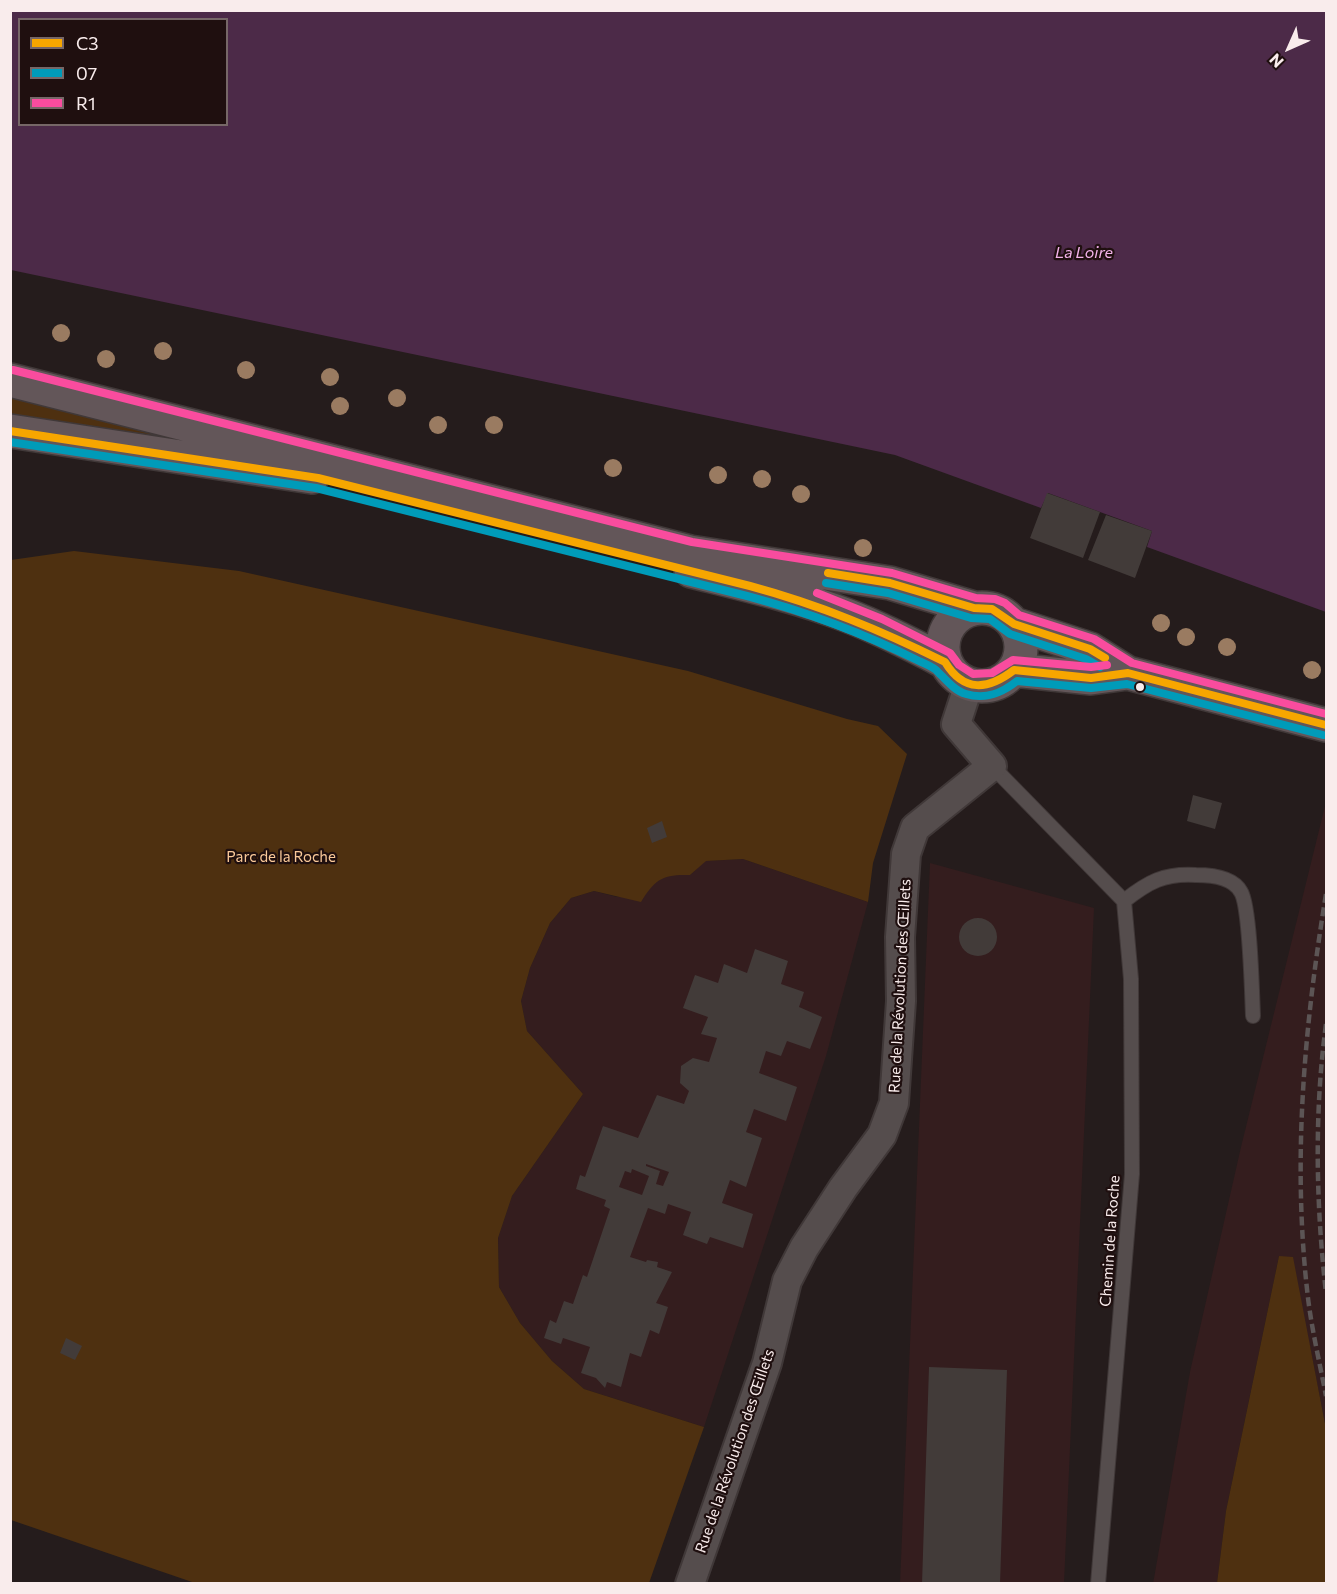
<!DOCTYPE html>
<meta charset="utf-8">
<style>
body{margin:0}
#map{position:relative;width:1337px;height:1594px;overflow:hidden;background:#251c1c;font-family:Commissioner,sans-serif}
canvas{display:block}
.frame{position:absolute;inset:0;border:12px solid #f9ecec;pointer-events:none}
.legend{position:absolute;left:18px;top:18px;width:210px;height:108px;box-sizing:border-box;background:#1f0f0f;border:2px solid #766767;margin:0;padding:8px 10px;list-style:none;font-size:18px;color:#f9ecec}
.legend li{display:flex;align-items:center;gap:12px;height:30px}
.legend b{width:30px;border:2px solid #766767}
.north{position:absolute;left:1259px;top:18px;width:60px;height:60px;-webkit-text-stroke:4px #1f0f0f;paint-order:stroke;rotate:225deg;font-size:16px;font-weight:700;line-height:24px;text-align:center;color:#f9ecec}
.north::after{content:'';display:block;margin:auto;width:21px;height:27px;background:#f9ecec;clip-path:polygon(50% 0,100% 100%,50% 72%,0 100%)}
</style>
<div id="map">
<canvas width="1337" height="1594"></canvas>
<div class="frame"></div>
<ul class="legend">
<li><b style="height:8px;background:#f7a600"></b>C3</li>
<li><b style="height:8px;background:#009bb9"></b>07</li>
<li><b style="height:8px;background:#f94c9e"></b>R1</li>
</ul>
<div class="north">N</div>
</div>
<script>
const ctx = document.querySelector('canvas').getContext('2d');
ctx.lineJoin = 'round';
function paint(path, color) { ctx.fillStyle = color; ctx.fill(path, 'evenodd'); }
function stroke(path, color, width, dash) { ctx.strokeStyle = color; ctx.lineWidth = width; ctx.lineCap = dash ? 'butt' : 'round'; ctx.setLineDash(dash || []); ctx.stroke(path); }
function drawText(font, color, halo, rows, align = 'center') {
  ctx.font = font + ' Commissioner,sans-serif'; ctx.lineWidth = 4.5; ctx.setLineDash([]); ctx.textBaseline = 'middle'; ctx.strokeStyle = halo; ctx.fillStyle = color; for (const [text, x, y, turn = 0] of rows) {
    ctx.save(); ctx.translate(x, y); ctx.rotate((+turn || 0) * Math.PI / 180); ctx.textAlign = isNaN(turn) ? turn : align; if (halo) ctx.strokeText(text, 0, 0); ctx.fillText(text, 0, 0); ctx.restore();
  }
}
const built = new Path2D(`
 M1326,802V1429L1310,1347L1279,1256L1226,1511L1217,1583L1153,1584L1190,1372L1241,1147Z
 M743,859L868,902L826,1056L704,1427L584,1389L552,1361L520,1323L499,1287L498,1238L512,1196L583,1094L527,1031L521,1001L530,968L550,923L571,898L594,891L617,897L670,875H690L705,861Z
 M930,863L1094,908L1064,1583L900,1584Z`);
const green = new Path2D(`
 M11,393L220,446L11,420Z
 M74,551L239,571L688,671L847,719L878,726L907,754L873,863L868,902L743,859L706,861L690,875C663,874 655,879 641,902L594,891L571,898L550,923L530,968L521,1001L527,1031L583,1094L512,1196L498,1238L499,1287L520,1323L552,1361L584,1389L704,1427L649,1583H195L11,1520V560Z
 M1279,1256L1293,1257L1326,1429V1583H1217L1226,1511Z`);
const water = new Path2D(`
 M10,11H1326V612L1147,547L1152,531L1048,493L1041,508L895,455L11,270ZM20,20H226V124H20Z`);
const building = new Path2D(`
 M1047,493L1100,512L1083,558L1030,538Z
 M1106,515L1152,531L1135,578L1088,560Z
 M1193,795L1222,803L1215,829L1187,821Z
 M662,821L667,837L652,843L647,828Z
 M959 937a19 19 0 1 1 38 0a19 19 0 1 1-38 0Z
 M755,949L788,961L781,984L804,992L799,1007L822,1017L810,1049L787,1041L781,1056L766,1051L759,1073L797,1087L786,1121L754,1109L746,1132L762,1138L746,1187L730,1180L722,1203L753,1214L743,1248L710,1237L707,1244L683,1235L691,1212L668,1204L665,1214L648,1208L630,1257L646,1262L647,1260L658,1262L657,1267L672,1272L656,1303L668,1307L659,1334L650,1330L641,1357L630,1353L621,1387L607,1382L605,1388L596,1378L581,1373L590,1347L563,1338L561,1344L544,1338L550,1320L556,1323L564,1301L573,1304L583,1275L587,1277L610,1209L604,1206L606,1200L576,1189L580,1175L585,1177L603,1126L638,1138L657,1095L684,1104L689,1091L680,1083L681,1066L693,1058L709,1062L717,1038L701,1034L708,1017L683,1008L695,975L718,983L724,964L747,973ZM646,1164L669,1172L663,1186L656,1184L660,1171L646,1166ZM632,1169L649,1176L642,1195L619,1187L625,1171L631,1173Z
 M66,1338L82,1346L75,1360L60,1353Z
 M929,1367L1007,1370L1000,1584H922Z`);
const lane = new Path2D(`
 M992,766L1124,901
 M1124,901C1148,882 1164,873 1196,875C1211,875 1233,877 1241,892C1250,907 1252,994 1253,1016
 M1098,1584L1132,1174L1131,979L1124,901`);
const street = new Path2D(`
 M690,1584L767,1363L787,1281L804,1248L843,1188L882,1135L894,1103L901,1001L900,937L906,854L915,828L992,766L956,724L969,684`);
const primary = new Path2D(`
 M10,380L659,544L690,552L890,583L974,608
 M10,431L312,477
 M691,571C743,584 796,596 846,615C880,628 913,645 945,662
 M943 647a39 39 0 1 1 78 0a39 39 0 1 1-78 0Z
 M1014,624L1090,649L1128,673L1326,725
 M1014,670L1091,678L1128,673`);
const rail = new Path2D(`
 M1326,894C1304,1028 1292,1163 1308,1298C1312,1331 1320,1364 1326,1396
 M1326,1024C1314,1113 1316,1205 1326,1293`);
const bus1 = new Path2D(`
 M10,431L318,478L750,586C820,605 880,630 945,662C964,693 988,690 1014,670L1091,678L1128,673L1326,725
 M828,573L890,583L974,608L992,609L1014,624L1090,649L1105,658`);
const bus2 = new Path2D(`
 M10,442L316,488L747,596C807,612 863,633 919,661C925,664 934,667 938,672C946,680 955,691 966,694C986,700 1002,693 1017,681L1091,688L1127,684L1323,735
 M826,583L888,593L971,618L990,619L1010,634L1086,659L1100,667`);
const bus3 = new Path2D(`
 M13,370L692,542L892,573L976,598L995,599L1005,603L1019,615L1094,639L1132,663L1326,714
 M817,593L882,619L950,653L959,665L973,674L992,673L1013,660L1091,667L1107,665`);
const trees = [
 [61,333],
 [163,351],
 [106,359],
 [246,370],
 [330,377],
 [397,398],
 [340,406],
 [438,425],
 [494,425],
 [613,468],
 [718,475],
 [762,479],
 [801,494],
 [863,548],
 [1161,623],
 [1186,637],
 [1227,647],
 [1312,670]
];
const markers = [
 [1140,687,5,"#f9ecec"]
];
const parkNames = [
 ["Parc de la Roche",281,857]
];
const streetNames = [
 ["Rue de la Révolution des Œillets",900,986,-87],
 ["Chemin de la Roche",1110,1241,-86],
 ["Rue de la Révolution des Œillets",735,1451,-71]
];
const waterNames = [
 ["La Loire",1084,253]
];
paint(built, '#341d1e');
paint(green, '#4e3010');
paint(water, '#4c2a48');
paint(building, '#423b39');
stroke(lane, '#403838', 16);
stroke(street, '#403838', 32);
stroke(primary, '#403838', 36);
stroke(lane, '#554d4d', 14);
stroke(street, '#554d4d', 28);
stroke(primary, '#635659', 33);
stroke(rail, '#5c5555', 4.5, [9, 4.5]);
stroke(bus1, '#f7a600', 8);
stroke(bus2, '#009bb9', 8);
stroke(bus3, '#f94c9e', 8);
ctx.fillStyle = '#9a7b61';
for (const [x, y] of trees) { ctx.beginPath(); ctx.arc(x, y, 9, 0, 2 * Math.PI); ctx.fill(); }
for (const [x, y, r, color] of markers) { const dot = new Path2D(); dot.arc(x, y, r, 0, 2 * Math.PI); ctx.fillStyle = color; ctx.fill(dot); stroke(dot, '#1f0f0f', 2); }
drawText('15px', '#fac999', '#1f0f0f', parkNames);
drawText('15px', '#f9ecec', '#1f0f0f', streetNames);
drawText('italic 16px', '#f3b2ea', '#1f0f0f', waterNames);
</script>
